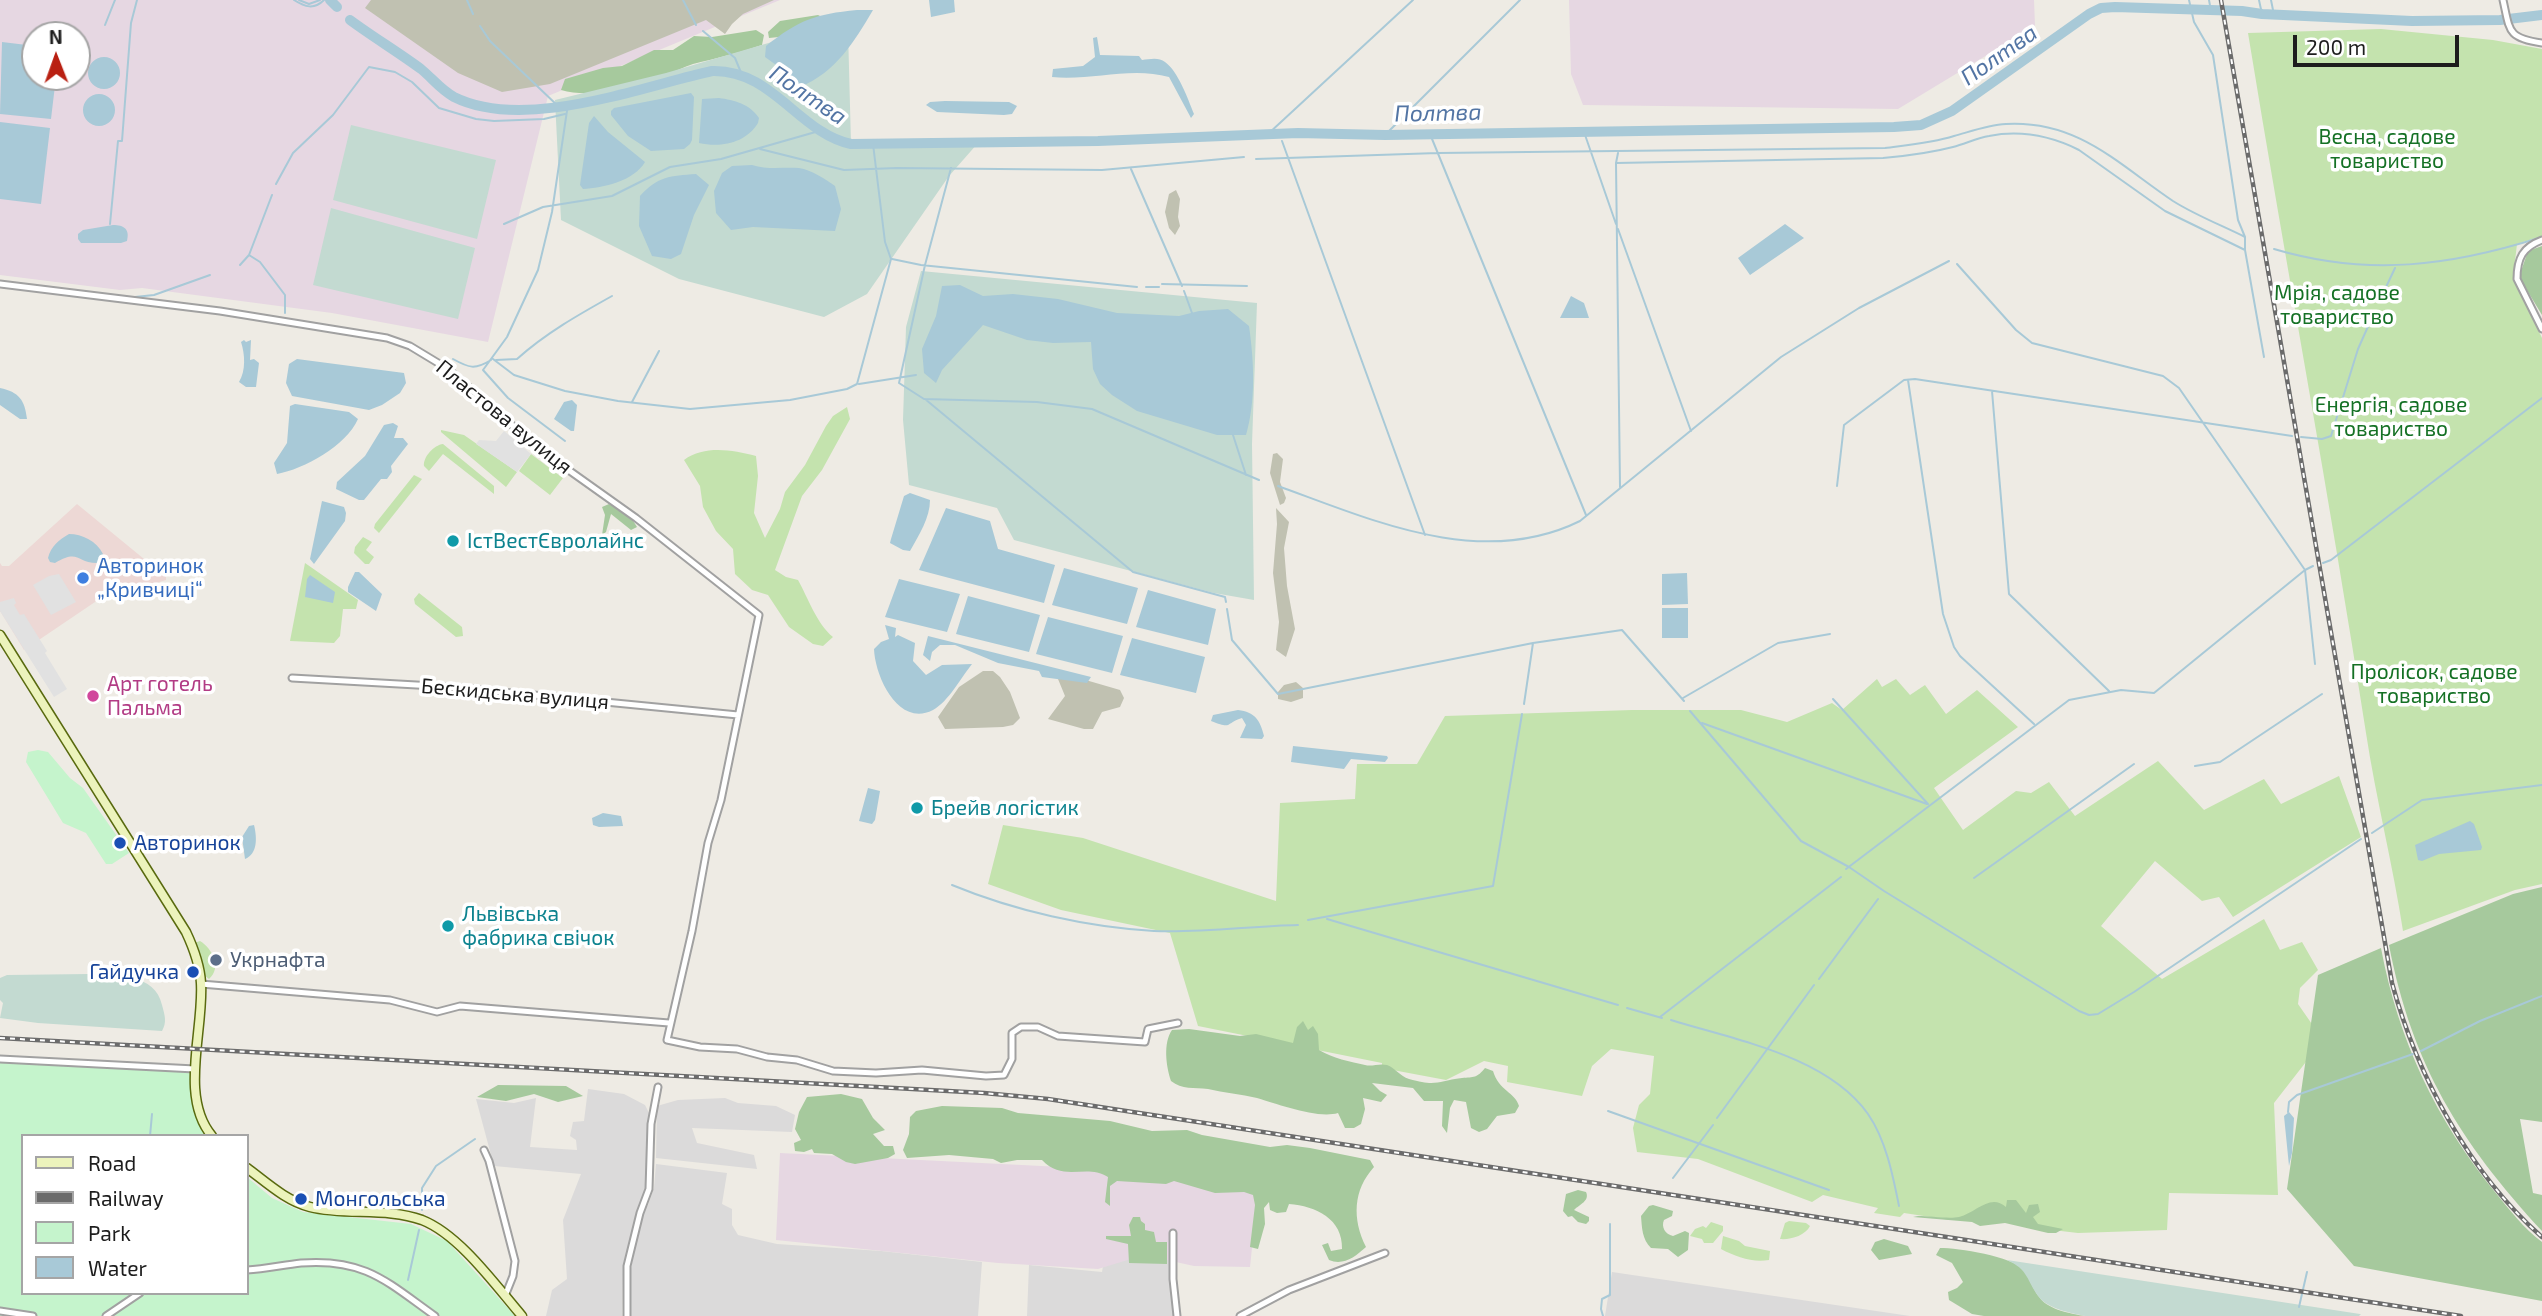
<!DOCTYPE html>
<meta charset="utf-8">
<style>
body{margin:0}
#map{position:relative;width:2542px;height:1316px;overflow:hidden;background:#eeebe4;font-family:"Exo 2",sans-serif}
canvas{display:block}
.legend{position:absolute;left:21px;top:1134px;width:228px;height:161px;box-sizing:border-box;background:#fff;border:2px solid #a5a5a5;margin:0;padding:9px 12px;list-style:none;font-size:21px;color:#1d1d1d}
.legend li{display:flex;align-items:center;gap:14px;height:35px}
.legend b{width:35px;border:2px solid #a5a5a5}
.north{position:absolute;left:21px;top:21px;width:70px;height:70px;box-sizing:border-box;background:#fff;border:2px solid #a5a5a5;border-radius:50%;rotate:359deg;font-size:19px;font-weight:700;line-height:28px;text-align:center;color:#1d1d1d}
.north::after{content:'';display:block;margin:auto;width:24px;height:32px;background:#b92012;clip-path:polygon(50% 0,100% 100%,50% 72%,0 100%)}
.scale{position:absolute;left:2293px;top:35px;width:166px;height:32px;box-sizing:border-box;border:4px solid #1d1d1d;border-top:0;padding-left:9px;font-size:21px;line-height:24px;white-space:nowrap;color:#1d1d1d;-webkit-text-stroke:5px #fff;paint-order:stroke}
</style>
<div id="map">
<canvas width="2542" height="1316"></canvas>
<ul class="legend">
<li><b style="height:9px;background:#ecf3bc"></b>Road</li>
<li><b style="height:9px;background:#6b6b6b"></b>Railway</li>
<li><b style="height:19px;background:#c5f4cc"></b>Park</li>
<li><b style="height:19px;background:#a8c9d7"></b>Water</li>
</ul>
<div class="north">N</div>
<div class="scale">200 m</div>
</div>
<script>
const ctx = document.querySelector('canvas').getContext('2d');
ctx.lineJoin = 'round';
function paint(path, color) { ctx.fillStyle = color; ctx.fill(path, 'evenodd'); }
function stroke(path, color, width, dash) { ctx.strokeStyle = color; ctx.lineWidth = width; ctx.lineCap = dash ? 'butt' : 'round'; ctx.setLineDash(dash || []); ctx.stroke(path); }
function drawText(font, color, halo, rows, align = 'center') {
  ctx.font = font + ' "Exo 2",sans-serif'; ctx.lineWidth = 7; ctx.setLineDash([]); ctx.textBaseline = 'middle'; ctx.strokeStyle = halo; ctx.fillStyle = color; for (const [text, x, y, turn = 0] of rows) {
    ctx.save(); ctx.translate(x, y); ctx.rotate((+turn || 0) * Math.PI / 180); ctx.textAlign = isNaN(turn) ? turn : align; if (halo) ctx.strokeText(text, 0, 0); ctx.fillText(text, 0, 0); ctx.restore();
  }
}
const residential = new Path2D(`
 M588,1089L624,1094L645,1105L649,1113V1172L645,1199L638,1213L623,1274L622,1316H546L552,1290L567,1279L563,1220L581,1174L494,1166L476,1099L514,1103L536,1098L530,1147L577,1150L576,1140L570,1136L573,1122L584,1121Z
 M725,1098L738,1103L776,1106L795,1115L792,1132L692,1128L697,1143L754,1155L757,1169L656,1158L657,1106L678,1100Z
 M656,1164L727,1173L722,1204L732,1209V1225L738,1235L777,1244L881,1251L982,1262L978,1316H628L629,1278L642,1213L648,1205L654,1188Z
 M1108,1238L1170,1240L1169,1274L1174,1316H1027L1029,1265L1102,1272Z
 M1612,1272L1910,1316H1605Z`);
const commercial = new Path2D(`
 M77,504L166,577V580L95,602L24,650L0,611V563L2,566H9Z`);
const industrial = new Path2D(`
 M0,0H780L548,96L488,342L332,313L142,288L120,290L0,275ZM35,35H77V77H35Z
 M1569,0H2034L2035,26L1898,109L1583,105L1571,74Z
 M780,1153L1082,1168L1258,1190L1250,1267L1194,1266L1144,1255L1098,1269L998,1263L776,1240Z`);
const construction = new Path2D(`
 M371,0H774L743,14L732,24L725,34L706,20L550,84L502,92L458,73L365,8Z
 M1176,190L1180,199L1178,217L1180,226L1175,235L1169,228L1165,212L1169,194Z
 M1277,453L1283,459L1280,482L1286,498L1284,503L1280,505L1270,473L1273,454Z
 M1276,508L1289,522L1284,548L1287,586L1295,629L1286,657L1276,650L1279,622L1273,573L1277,524Z
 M983,671H993L1000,677L1010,692L1020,718L1013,725L1003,727L945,729L938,717L959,687Z
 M1065,674L1120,690L1124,698L1120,707L1102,712L1093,729H1084L1048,719L1065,696L1058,679Z
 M1296,682L1303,688V698L1291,702L1278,699V692L1284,685Z`);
const grass = new Path2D(`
 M2381,29L2493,40L2542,49V236L2517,244L2513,278L2542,338V884L2515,890L2403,931C2393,865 2376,799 2366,733C2330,499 2286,266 2248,33Z
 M847,407L850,419L822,470L802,496L775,570L786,577L798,580C808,598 817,624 833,637L823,646L813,644L789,627L768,595L752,590L735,574L733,549L716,531L703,507L700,486L684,460C705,445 732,450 756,456L758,476L754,513L765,538L780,509L785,492L805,465L826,426L833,416Z
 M441,430L464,435L517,472L506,487L441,432Z
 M443,444L494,486V494L443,454L429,471L424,466C423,457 434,445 443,444Z
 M531,454L563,478L550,495L519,471Z
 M414,475L422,479L379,533L374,528L375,524Z
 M363,537L372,542L366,550L374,557L369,564H365L354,553L355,547Z
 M305,563L358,600L356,609H343L340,636L334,643L290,641Z
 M419,593L462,627L463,636L456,637L415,604L414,599Z
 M1877,679L1882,687L1896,679L1910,695L1925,685L1946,714L1977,690L2018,727L1934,788L1963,830L2016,791L2031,793L2049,782L2075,816L2158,761L2204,810L2264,779L2281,804L2339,776L2361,837L2233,917L2219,897L2202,901L2155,861L2101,926L2162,979L2264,919L2280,950L2302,942L2318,970L2300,988L2298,1004L2323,1040L2274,1103L2278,1195L2169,1193L2167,1230L2078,1233L2027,1227L2005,1213L1950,1220L1904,1213L1900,1217L1874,1213L1878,1208L1823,1195L1812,1202L1698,1159L1637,1152L1633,1128L1639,1105L1650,1094L1654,1056L1611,1049L1592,1066L1582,1096L1507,1082L1508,1066L1484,1061L1446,1080L1382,1068V1063L1198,1026L1170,933L1061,910L988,884L1003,825L1083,838L1276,901L1280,803L1355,799L1357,764H1417L1445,716L1632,710H1741L1787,722L1832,703L1842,710Z
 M200,941C213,949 222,968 209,979L204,975L194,943Z
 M1789,1221L1806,1223L1810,1226C1805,1236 1790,1240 1780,1239L1785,1223Z
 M1711,1222L1723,1226V1231L1713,1243H1704L1702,1239L1690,1236L1695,1229L1703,1226L1706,1228Z
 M1723,1236L1739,1241L1745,1246L1770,1251L1769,1260C1753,1263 1736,1257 1721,1249Z`);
const forest = new Path2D(`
 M818,15L826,19L779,37L769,38L768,32L780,21Z
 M756,30L764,35L762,45C739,53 717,58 693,64C683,67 673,73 663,76C632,87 593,99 561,90L565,79L603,68L622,66L654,50H673L694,36L712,37Z
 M2542,246V315L2519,277L2528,251Z
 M609,504L632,519L637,527L631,530L611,514L606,532L602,535L605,515L602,507Z
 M2542,887V1122L2520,1119L2533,1193L2542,1195V1231C2460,1142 2412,1065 2389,945L2513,894Z
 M2381,948C2398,1039 2436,1120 2495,1192C2509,1209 2524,1229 2542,1242V1301L2354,1266L2287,1189L2318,975Z
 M1303,1021L1308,1030L1313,1026L1318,1034L1319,1050C1332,1058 1351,1062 1365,1065C1372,1067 1379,1063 1387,1065C1395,1068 1400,1076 1409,1079C1437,1087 1437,1081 1462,1078C1474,1077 1477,1078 1485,1068L1493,1071C1499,1091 1515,1092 1519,1106L1515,1113L1497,1116L1487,1129L1479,1132L1471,1128L1466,1102L1454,1100L1450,1108L1447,1133L1442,1126L1443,1101H1424L1413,1088L1372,1083L1380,1091L1387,1095L1381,1102L1363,1098L1365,1109L1361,1124L1354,1128H1345L1338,1113C1317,1119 1278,1104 1257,1098C1241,1094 1224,1093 1208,1089C1194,1087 1182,1090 1171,1081C1166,1066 1163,1043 1172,1030L1189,1029L1240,1036L1256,1034L1293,1043L1297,1027Z
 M498,1085L566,1086L583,1096L558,1102L534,1094L506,1101L477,1097Z
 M841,1094L862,1099L873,1118L885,1130L873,1134L884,1146H893L895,1154L888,1158L855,1164L846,1162L832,1154L814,1153L812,1149L804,1152L795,1151L794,1143L801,1140L795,1129L799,1112L807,1097Z
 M942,1106L1002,1108L1018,1113L1110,1121L1152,1131L1187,1130L1202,1135L1270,1147L1287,1145L1310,1148L1370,1160L1374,1167C1353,1190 1352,1219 1366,1247C1355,1257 1343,1266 1329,1260L1322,1245L1328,1243L1331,1251L1342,1249C1343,1219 1316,1206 1289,1204L1286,1212L1277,1213L1270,1210L1269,1202L1264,1208L1265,1224L1258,1249L1250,1247L1255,1205L1253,1195L1244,1192L1215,1193L1174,1181L1166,1184L1117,1181L1110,1186V1206L1105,1202L1108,1177C1086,1163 1064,1183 1042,1160H1017L1001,1163L993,1159L949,1155L907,1158L903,1150L909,1134L910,1117L916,1111Z
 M1578,1190L1586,1192C1590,1201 1580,1204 1574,1210L1589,1217V1221L1586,1224L1578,1222L1572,1216L1568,1217L1563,1211L1566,1194Z
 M2007,1200H2016L2026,1213L2029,1205L2038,1204L2040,1212L2033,1217L2038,1224L2063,1229L2056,1233H2048L2005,1223L1980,1226L1972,1222L1913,1217L1918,1216C1930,1216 1949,1219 1959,1217C1976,1213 1990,1193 2006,1207Z
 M1653,1205L1673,1211L1672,1216L1664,1220C1661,1227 1665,1234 1673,1236L1685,1231L1689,1233L1688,1250L1678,1257L1668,1249L1651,1248C1642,1239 1642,1228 1641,1216L1649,1206Z
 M1133,1217H1140L1141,1221L1145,1224V1230L1154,1232L1156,1242H1167V1264L1129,1263L1128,1244L1106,1239V1236H1131L1129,1225Z
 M1884,1239L1908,1246L1912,1254L1879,1260L1871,1250L1875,1242Z
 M1940,1248C1958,1248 2012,1256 2024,1270C2031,1278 2033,1291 2040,1298C2049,1310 2072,1314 2085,1316H1984L1972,1314L1949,1300L1948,1292L1957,1288L1963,1282L1952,1263L1936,1255Z`);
const wetland = new Path2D(`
 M848,30L851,144L978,143L949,176L867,294L824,317L679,279L561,220L555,100L666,73L806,32Z
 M351,125L496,160L477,239L333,200Z
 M331,208L475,248L458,319L313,285Z
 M921,271L1257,303L1252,444L1254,600L1214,593L1014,540L997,508L909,485L903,420L906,327Z
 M89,974C117,976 155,973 162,1005C165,1016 167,1022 162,1031L38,1023L0,1018L3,1003L0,1000V978L7,975Z
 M2007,1260L2360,1314H2361L2359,1316H2085C2072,1313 2048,1309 2039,1297C2026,1280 2029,1270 2007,1260Z`);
const park = new Path2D(`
 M38,750L48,752L70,778L83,788L129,853L112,864H106L86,833L63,823L26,762L28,752Z
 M0,1061L187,1070L192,1073L201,1126L206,1136H23V1293H247V1177L272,1198L303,1212L411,1224L447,1241L515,1316H0Z`);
const parking = new Path2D(`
 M504,431L531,454L517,472L476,444L479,440L496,441Z
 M59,574L76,602L51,615L33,585L49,576Z
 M14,598L16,603L14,605L20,615L24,614L47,651L45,653L67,689L54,697L0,611V602Z`);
const water = new Path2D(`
 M929,0H954L955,12L931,17Z
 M857,10H873C854,42 836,72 800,87L790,75L765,57L766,46C799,20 815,14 857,10Z
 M1097,37L1100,55L1139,56L1142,60C1150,59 1159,57 1165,62C1178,71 1188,99 1194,114L1191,118L1169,77C1131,66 1091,81 1052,77L1053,69L1083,66L1095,57L1093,38Z
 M2,42L35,46V77H56L51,119L0,114Z
 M88 73a16 16 0 1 1 32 0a16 16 0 1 1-32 0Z
 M691,93L694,97L692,140L690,144L684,149L651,151L628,136L611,115V111L614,108Z
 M83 110a16 16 0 1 1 32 0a16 16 0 1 1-32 0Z
 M719,98C734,100 750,104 759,118L758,123C746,143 721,148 699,143L702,99Z
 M945,101L1009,102L1017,106L1012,114L1004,115L937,112L926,105L930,102Z
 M594,116L608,132L645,162C634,181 603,188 583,189L580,185L589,123Z
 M0,122L50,128L41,204L0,199Z
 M752,165C768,170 782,167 799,168C812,170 825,179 835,186L841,209L835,231L753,227L731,230L716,213L714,191L722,173L732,166Z
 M696,174L709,185L694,215L681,254L671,259L652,256L639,226L640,196C658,176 670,176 696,174Z
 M1785,224L1804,238L1750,275L1738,258Z
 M113,225C124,225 130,229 127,241L121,243H81L78,239V234L83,230Z
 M960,285L983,296L1013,294L1058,299L1117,313L1179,316L1199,311L1228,309L1249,326C1254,361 1256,401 1246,435H1217L1137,411L1112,395L1100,384L1093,369L1091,342L1053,343L1027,340L983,325L942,370L936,383L924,373L922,349L936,316L942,286Z
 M1571,296L1584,303L1589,318H1560Z
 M244,340L246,342L251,340L250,360L254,359L259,363L256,387H246L239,382C246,371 245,354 241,342Z
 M297,359L404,373L406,383L400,393L382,405L369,410L292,396L286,383L289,364Z
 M0,388C19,392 25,400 27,419H20L0,405Z
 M572,400L577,405L574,431H571L554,419L564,402Z
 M295,404L349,412L358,419C346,446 304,469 277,474L274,463L287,443L290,406Z
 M393,423L398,426L394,438H403L408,444L391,466L392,472L387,479H381L364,500H359L336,489L337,482L365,456L384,425Z
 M910,493L930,500C930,518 919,535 910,551L903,550L890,543L891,539L904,496Z
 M322,501L344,507L346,513L345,521L314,564L310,559Z
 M946,508L990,521L998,549L1055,565L1044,603L919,570Z
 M69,534C82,534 97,541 103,554L99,563C76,564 80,548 55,563L50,562L48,558C51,546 59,540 69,534Z
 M1064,568L1138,588L1127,624L1052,605Z
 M355,572H359L382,594L376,611L348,592V587Z
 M1687,573L1688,604L1662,605V574Z
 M310,575L335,592L333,603L305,597L307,579Z
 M899,579L960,594L947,632L885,617Z
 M1148,590L1216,609L1208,645L1136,627Z
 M968,596L1040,615L1029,652L956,634Z
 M1662,608H1688V638H1662Z
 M1048,617L1123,636L1112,673L1036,654Z
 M885,625L896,628L895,637L898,635L915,643L913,661L926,675L942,665L972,664C960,679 949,701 933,710C898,728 875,676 874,649L881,642L889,639Z
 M928,636L1091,677L1087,683L1042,677L1039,671L998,663L955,645H940L932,652L930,661L923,655Z
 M1132,638L1205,657L1196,693L1120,675Z
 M1238,710C1255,712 1260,720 1264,736L1262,739L1240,738L1246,725L1242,718C1225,723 1233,730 1211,721L1213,715Z
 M1293,746L1387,756L1388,758L1385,762L1351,759L1344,769L1291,762Z
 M868,788L880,791L875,820L872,824L859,821Z
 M603,813L621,816L623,826L599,827L593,825L592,818Z
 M2470,821L2474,824L2482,847L2481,850L2439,854L2422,861L2418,860L2415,845Z
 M254,825C257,837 258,854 245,859L242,837L249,826Z
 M2289,1112L2294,1118L2292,1153L2289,1166L2284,1116Z`);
const stream = new Path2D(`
 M294,0C305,7 314,10 324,0
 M299,0L309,4L320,0
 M467,0L473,14
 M683,0L696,25
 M2189,0L2194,22L2213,55L2238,220L2245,237V250L2264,357
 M2209,0L2211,11
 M2259,0L2262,14
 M2271,0L2274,15
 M105,25L115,0
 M480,26L490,41L559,107
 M703,31L735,58L742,75
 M1584,132L1616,224
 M1268,134L1413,0
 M1430,134L1586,515
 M1385,135L1520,0
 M1282,141L1425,535
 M760,149L844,170L897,168L1102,170L1244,157
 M1618,153L1616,163L1620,487
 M1256,159L1438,153L1885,148C1908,145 1932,143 1954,136C1972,131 1988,125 2006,124C2078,120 2118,164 2173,201C2195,215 2221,225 2245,237
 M1616,163L1883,158C1906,156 1930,153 1953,147C1965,144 1977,138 1989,136C2020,130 2051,136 2079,150L2165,211L2245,250
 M951,168L925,265L899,383L924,399L1037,402L1092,409L1259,480
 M1131,169L1182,286
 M276,184L293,153L333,115L369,67L395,72L412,82L439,108L476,119L494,121L544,119L565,114
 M110,224L118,141H122L131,23L137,0
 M504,224L543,207L612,196L670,167L721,159L819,131
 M1618,229L1691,431
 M2274,249C2368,277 2451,266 2542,237
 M249,255L260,262L285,295V313
 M892,259L921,265L1137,287
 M1957,264L2016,330L2032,343L2163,376L2179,388L2305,570L2315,664
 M240,265L249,255L272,195
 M1162,284L1247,286
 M1146,287H1159
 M1184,291L1192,313
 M135,297L154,295L210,275
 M2379,302L2395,268
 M453,359C469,368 475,370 491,360
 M493,359L514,375L565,391L618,401L690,409L790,400L847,389L857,384L891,259L885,242L873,144
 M496,360L517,359C546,333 578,315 612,296
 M1908,380L1943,614L1954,647L1960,656L2034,724
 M859,384L916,375
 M1992,391L2009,594L2109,691
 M925,399L1133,572L1225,597L1226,602
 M632,402L659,351
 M1233,435L1246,475
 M2301,437L2322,439L2331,436L2358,349L2374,313
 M565,441L508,398L483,370L507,337L538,270L552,212L568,104
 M1278,486C1372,520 1481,570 1580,521L1781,357L1859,308L1949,261
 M1837,486L1844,425L1904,380L1915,379L2292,436
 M2323,563L2331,560L2542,398
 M1227,609L1232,640L1278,694L1533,643L1622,630L1684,701
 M1683,698L1778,643L1830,634
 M1833,699L1928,804
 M1524,704L1533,643
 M1690,711L1801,841L1849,867L1884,891L2079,1011L2089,1015L2098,1014L2134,992L2361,839
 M1702,723L1927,804
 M2195,766L2220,762L2322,694
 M2372,833L2422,800L2542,785
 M1846,869L2069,700L2121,690L2154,693L2305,570L2313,566
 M1974,878L2134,764
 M952,885C1015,911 1087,927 1154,931C1202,933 1251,926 1298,925
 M1327,919L1618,1005
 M1308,920L1493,886L1522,714
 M1819,979L1878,899
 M1627,1008L1662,1018
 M1660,1017L1841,877
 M1671,1020C1735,1040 1827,1056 1868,1114C1886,1140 1893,1176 1899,1206
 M2421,1051L2480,1021L2542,996
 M1608,1111L1829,1190
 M2288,1112L2289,1102L2297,1095L2413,1054
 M1717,1118L1814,985
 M150,1136L152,1114
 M1673,1178L1713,1125
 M422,1210V1188L436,1166L475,1139
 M408,1280L419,1230
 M2299,1307L2307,1272
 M1603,1316L1601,1309L1602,1299L1610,1295V1224`);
const river = new Path2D(`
 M330,0L337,7
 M350,20C373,37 398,52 421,69C432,78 441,90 454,97C524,132 640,87 712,71C772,69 799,133 851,144L1098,141L1298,133L1385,135L1894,127L1921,125L1952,111L2089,14L2101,8L2115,7L2242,11L2262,14L2412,21L2500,20L2542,15`);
const street = new Path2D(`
 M2503,0C2510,31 2507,38 2542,43
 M2542,240C2523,247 2517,258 2517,279L2542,329
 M0,284L220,311L387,338L410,346L448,369L539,449L636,518L759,615L721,800L708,843L692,931L667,1040L700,1047L737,1049L767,1057L797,1060L833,1071L876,1073L922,1070L986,1076L1004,1075L1012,1059V1033L1021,1027H1038L1058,1036L1145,1042L1148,1029L1178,1023
 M292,678L452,687L738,715
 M201,984L390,1000L437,1012L460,1006L669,1023
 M0,1059L195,1069
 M484,1150L489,1161L515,1261L513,1276L505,1296
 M1173,1233V1279L1177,1316
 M247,1270C265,1269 283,1265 301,1263C365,1258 387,1282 435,1316
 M0,1311L33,1316
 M106,1316L140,1293
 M627,1316V1266L640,1213L649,1189L651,1124L658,1087
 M1240,1316L1289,1290L1385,1253`);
const secondary = new Path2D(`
 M0,635L186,932C194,949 200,965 201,983C204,1030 179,1097 212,1136
 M247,1168C266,1182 286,1201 310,1207C346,1216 386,1207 422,1220C460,1235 496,1286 522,1316`);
const rail = new Path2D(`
 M2221,0L2392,983C2417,1075 2469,1173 2542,1237
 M0,1038L984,1093L1048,1099L2461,1316`);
const markers = [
 [453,541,7,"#0f9aa8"],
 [83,578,7,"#3f7fe0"],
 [93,696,7,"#d1479c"],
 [917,808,7,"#0f9aa8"],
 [120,843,7,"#1a4fb4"],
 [448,926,7,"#0f9aa8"],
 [216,960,7,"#5c6f8a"],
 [193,972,7,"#1a4fb4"],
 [301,1199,7,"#1a4fb4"]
];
const parkNames = [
 ["Весна, садове",2387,137],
 ["товариство",2387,161],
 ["Мрія, садове",2337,293],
 ["товариство",2337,317],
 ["Енергія, садове",2391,405],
 ["товариство",2391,429],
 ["Пролісок, садове",2434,672],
 ["товариство",2434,696]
];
const streetNames = [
 ["Пластова вулиця",504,417,39],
 ["Бескидська вулиця",515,694,5]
];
const cultureNames = [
 ["ІстВестЄвролайнс",467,541],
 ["Брейв логістик",931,808],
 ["Львівська",462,914],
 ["фабрика свічок",462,938]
];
const shopNames = [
 ["Авторинок",97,566],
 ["„Кривчиці“",97,590]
];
const hotelNames = [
 ["Арт готель",107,684],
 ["Пальма",107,708]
];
const transitNames = [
 ["Авторинок",134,843],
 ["Гайдучка",179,972,"right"],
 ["Монгольська",315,1199]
];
const serviceNames = [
 ["Укрнафта",230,960]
];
const waterNames = [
 ["Полтва",1999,55,-35],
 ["Полтва",808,95,34],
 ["Полтва",1438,113,-1]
];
paint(residential, '#dbdada');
paint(commercial, '#edd8d5');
paint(industrial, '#e6d7e2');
paint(construction, '#c0c1b1');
paint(grass, '#c4e3ae');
paint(forest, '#a6c99d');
paint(wetland, '#c3dad1');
paint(park, '#c5f4cc');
paint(parking, '#e1e1e1');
paint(water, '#a8c9d7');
stroke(stream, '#a8c9d7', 2);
stroke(river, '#a8c9d7', 10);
stroke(street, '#a1a1a1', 9);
stroke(secondary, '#596a0f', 11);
stroke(street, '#fff', 5);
stroke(secondary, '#ecf3bc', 8);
stroke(rail, '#6b6b6b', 4.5);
stroke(rail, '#fff', 2, [5]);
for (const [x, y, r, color] of markers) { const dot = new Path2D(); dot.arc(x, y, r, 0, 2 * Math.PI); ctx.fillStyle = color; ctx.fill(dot); stroke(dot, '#fff', 2.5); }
drawText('21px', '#157125', '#fff', parkNames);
drawText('21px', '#1d1d1d', '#fff', streetNames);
drawText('21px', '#0d838f', '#fff', cultureNames, 'left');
drawText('21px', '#366cbe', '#fff', shopNames, 'left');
drawText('21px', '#b23c85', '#fff', hotelNames, 'left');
drawText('21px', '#164399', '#fff', transitNames, 'left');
drawText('21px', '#4e5e75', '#fff', serviceNames, 'left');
drawText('italic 23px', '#5375a4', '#fff', waterNames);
</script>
